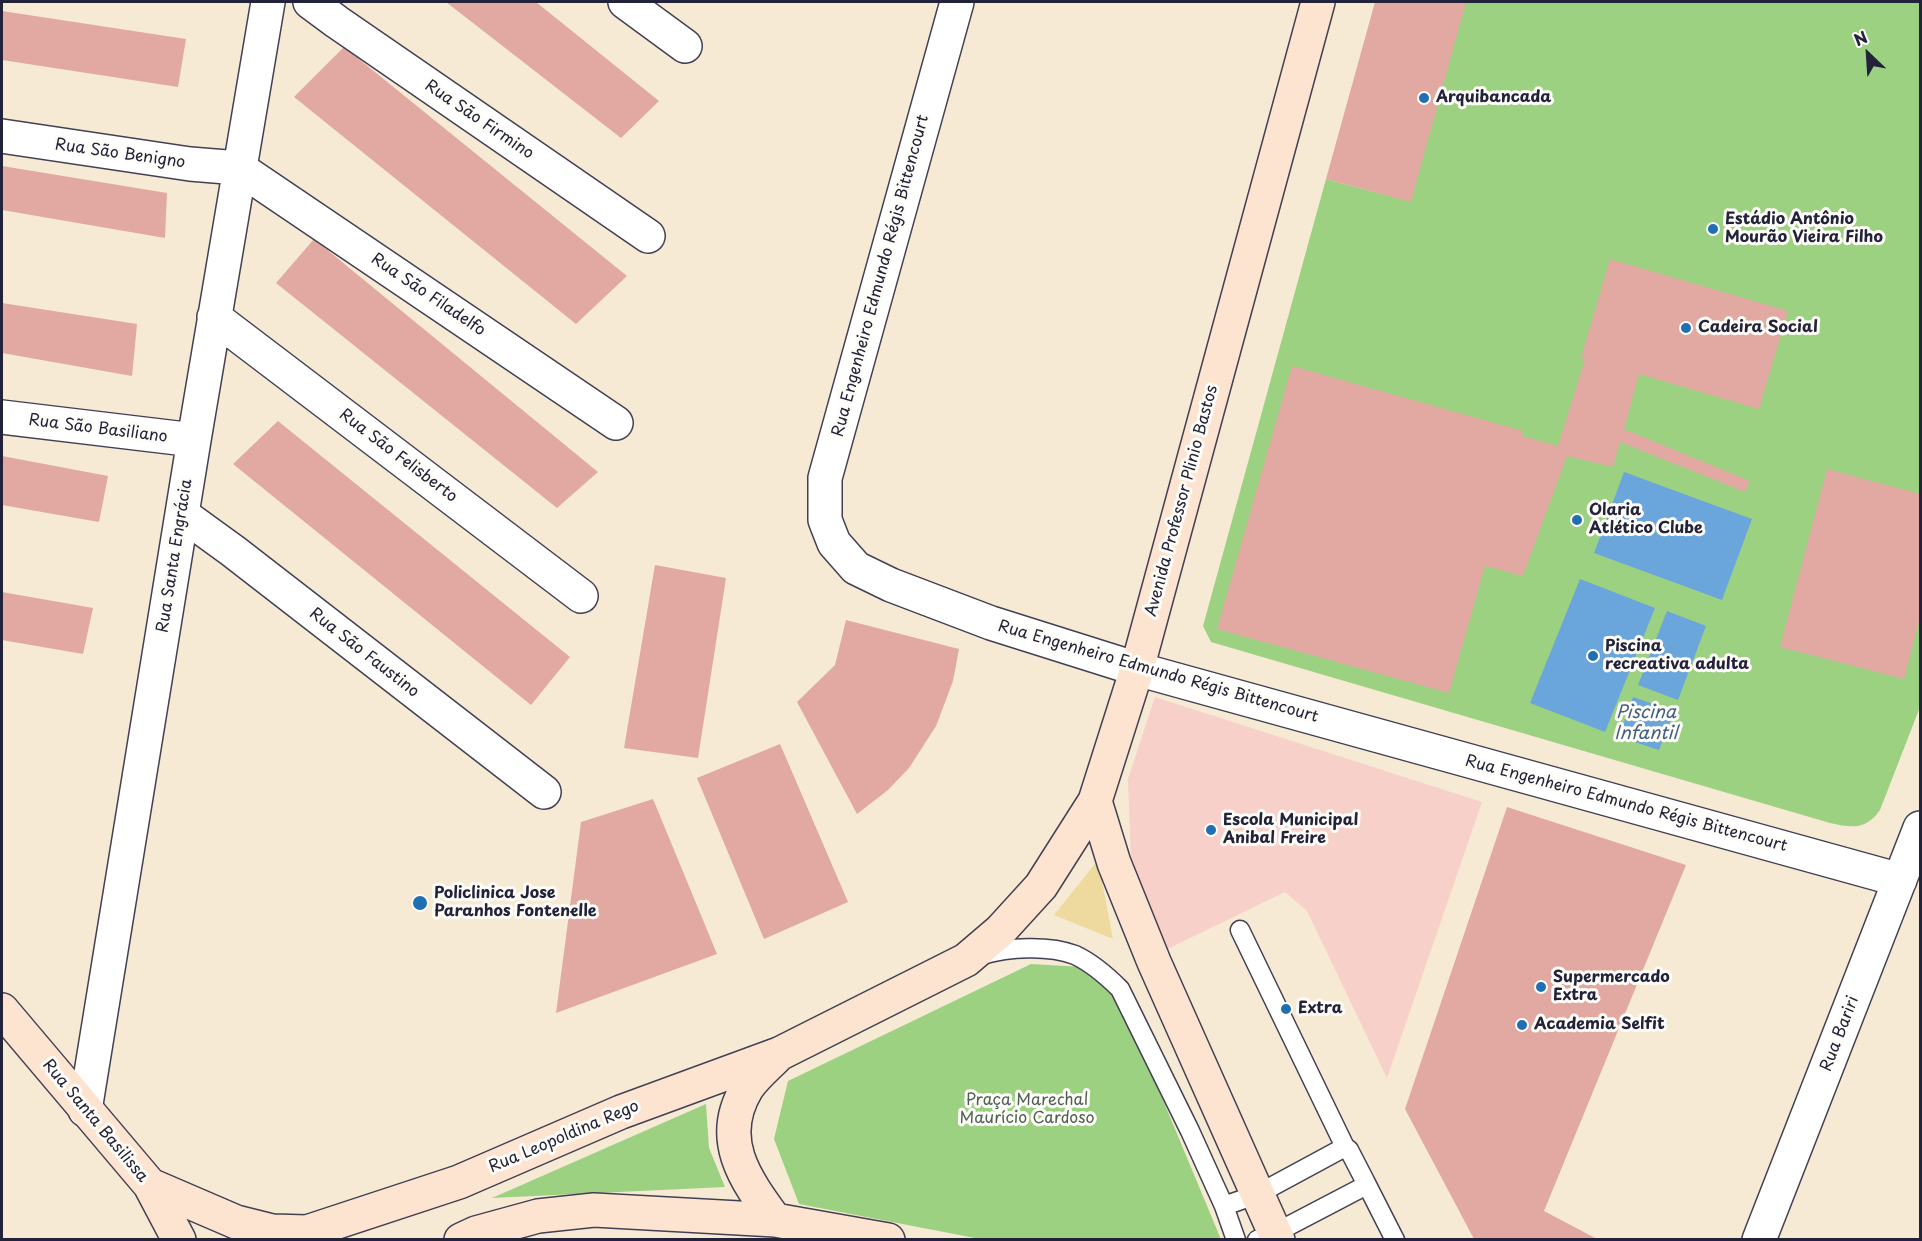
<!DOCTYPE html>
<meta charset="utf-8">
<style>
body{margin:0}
#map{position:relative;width:1922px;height:1241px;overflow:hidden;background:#f6ead5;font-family:"Playpen Sans",sans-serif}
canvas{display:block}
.frame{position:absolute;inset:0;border:3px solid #22223b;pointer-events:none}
.north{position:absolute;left:1838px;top:24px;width:60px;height:60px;-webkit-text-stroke:4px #fdfcf7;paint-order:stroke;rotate:335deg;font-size:16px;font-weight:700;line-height:24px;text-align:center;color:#22223b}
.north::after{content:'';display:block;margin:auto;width:21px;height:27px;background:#22223b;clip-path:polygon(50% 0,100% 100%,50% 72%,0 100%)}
</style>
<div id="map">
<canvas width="1922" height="1241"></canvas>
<div class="frame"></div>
<div class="north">N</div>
</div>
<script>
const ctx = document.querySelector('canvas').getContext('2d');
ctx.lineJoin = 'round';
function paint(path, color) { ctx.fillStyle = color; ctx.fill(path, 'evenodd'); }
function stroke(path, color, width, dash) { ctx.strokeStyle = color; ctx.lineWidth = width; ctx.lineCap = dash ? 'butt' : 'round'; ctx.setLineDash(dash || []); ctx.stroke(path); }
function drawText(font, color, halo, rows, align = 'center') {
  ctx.font = font + ' "Playpen Sans",sans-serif'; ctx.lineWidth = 6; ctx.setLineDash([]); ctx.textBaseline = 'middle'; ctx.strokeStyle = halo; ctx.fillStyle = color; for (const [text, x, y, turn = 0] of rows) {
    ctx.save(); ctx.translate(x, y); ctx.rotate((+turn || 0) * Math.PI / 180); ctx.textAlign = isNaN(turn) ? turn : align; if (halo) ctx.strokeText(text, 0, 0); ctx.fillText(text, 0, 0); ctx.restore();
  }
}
const built = new Path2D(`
 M1155,697L1482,802L1387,1078L1307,911L1285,892L1157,954L1132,888L1128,779Z`);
const green = new Path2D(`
 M1435,2H1920V707L1880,810C1866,830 1852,828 1830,823L1211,642L1203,626L1326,179L1382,194Z
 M1031,964L1083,967L1123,1004L1220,1237V1240L980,1239L799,1204L774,1139L788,1081Z
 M706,1104L709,1148L725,1187L492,1198Z`);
const sand = new Path2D(`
 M1098,860L1113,939L1054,915Z`);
const water = new Path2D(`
 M1624,472L1752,519L1722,600L1594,553Z
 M1580,579L1655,608L1605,732L1530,703Z
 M1667,611L1706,626L1678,700L1638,685Z
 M1633,697L1674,711L1659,750L1619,737Z`);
const building = new Path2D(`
 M446,2H536L659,101L621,138Z
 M1375,2H1466L1411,202L1326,179Z
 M2,11L186,39L178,87L2,60Z
 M344,47L627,276L576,324L294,97Z
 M2,166L167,193L165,238L2,210Z
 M314,239L598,472L557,508L276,283Z
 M1610,259L1788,311L1759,409L1639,374L1624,429L1750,481L1745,492L1620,442L1613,467L1567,456L1523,576L1485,566L1449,693L1217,629L1292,366L1523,431L1522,436L1558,446L1585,359L1581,358Z
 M2,303L137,324L132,376L2,353Z
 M278,421L570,657L531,705L233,464Z
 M2,456L108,476L99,522L2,505Z
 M1827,469L1920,494V617L1904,679L1780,647Z
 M655,565L726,578L698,758L624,748Z
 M2,592L93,608L83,654L2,640Z
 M846,620L959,649L953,681L936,726L909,768L888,790L857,814L797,702L835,665Z
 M780,744L848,902L764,939L697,778Z
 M653,799L717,954L556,1013L581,822Z
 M1507,807L1686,865L1544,1211L1597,1239H1474L1405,1109Z`);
const lane = new Path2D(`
 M1240,930L1345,1147
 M982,955C1008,947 1049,945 1075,955C1092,963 1107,976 1120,989L1190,1131L1224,1206L1236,1240
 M1365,1181L1395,1240
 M1224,1206L1258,1194L1345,1147L1349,1150L1365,1181L1363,1187L1275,1233L1257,1240`);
const street = new Path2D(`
 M310,2L337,22L648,236
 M625,2L685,46
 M957,2L825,478V520L834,543L856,568L891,585L991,623L1137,669L1900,880
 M2,136L190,164L239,168L616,423
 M214,317L581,596
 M2,417L194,440
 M182,514L233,551L544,792
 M85,1110L194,440L268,2
 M1759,1240L1920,828`);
const secondary = new Path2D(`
 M1095,801L1114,863L1154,962L1278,1240
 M2,1010L150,1185L179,1240
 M150,1185L236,1222L272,1231L307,1232L459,1182L621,1112L779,1054L966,960L1000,931L1041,886L1095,801L1137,669L1318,2
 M775,1220C745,1179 716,1139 747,1088C754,1077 766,1067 776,1057
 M461,1240L476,1233L538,1216L594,1210L775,1220L888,1240`);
const markers = [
 [1424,98,6,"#1f6fb2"],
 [1713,229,6,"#1f6fb2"],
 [1686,328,6,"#1f6fb2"],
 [1577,520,6,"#1f6fb2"],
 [1593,656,6,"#1f6fb2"],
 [1211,830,6,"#1f6fb2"],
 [420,903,8,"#1f6fb2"],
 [1541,987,6,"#1f6fb2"],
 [1286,1009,6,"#1f6fb2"],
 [1522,1025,6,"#1f6fb2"]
];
const poiNames = [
 ["Arquibancada",1436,98],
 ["Estádio Antônio",1725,220],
 ["Mourão Vieira Filho",1725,238],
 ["Cadeira Social",1698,328],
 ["Olaria",1589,511],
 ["Atlético Clube",1589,529],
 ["Piscina",1605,647],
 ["recreativa adulta",1605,665],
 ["Escola Municipal",1223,821],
 ["Anibal Freire",1223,839],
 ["Policlinica Jose",434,894],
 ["Paranhos Fontenelle",434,912],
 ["Supermercado",1553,978],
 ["Extra",1553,996],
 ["Extra",1298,1009],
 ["Academia Selfit",1534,1025]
];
const streetNames = [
 ["Rua São Firmino",479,120,34],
 ["Rua São Benigno",120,154,8],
 ["Rua Engenheiro Edmundo Régis Bittencourt",881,276,-75],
 ["Rua São Filadelfo",428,295,34],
 ["Rua São Basiliano",98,429,7],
 ["Rua São Felisberto",398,456,37],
 ["Avenida Professor Plinio Bastos",1182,501,-75],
 ["Rua Santa Engrácia",175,556,-81],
 ["Rua São Faustino",364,653,38],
 ["Rua Engenheiro Edmundo Régis Bittencourt",1158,672,16],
 ["Rua Engenheiro Edmundo Régis Bittencourt",1626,804,15],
 ["Rua Bariri",1840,1034,-69],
 ["Rua Santa Basilissa",95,1121,50],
 ["Rua Leopoldina Rego",564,1137,-23]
];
const parkNames = [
 ["Praça Marechal",1027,1101],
 ["Maurício Cardoso",1027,1119]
];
const waterNames = [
 ["Piscina",1646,713],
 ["Infantil",1646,734]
];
paint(built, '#f7d0ca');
paint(green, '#9dd182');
paint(sand, '#eeda9e');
paint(water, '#6aa5db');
paint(building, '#e1a9a1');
stroke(lane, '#424052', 21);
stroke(street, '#424052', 36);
stroke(secondary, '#424052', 36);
stroke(lane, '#fff', 18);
stroke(street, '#fff', 33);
stroke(secondary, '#fde4d0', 33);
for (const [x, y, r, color] of markers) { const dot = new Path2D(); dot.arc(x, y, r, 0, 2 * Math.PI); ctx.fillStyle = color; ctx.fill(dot); stroke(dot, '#fdfcf7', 2); }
drawText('bold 16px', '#22223b', '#fdfcf7', poiNames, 'left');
drawText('16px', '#22223b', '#fdfcf7', streetNames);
drawText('16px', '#4d5f54', '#fdfcf7', parkNames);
drawText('italic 18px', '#425d83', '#fdfcf7', waterNames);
</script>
